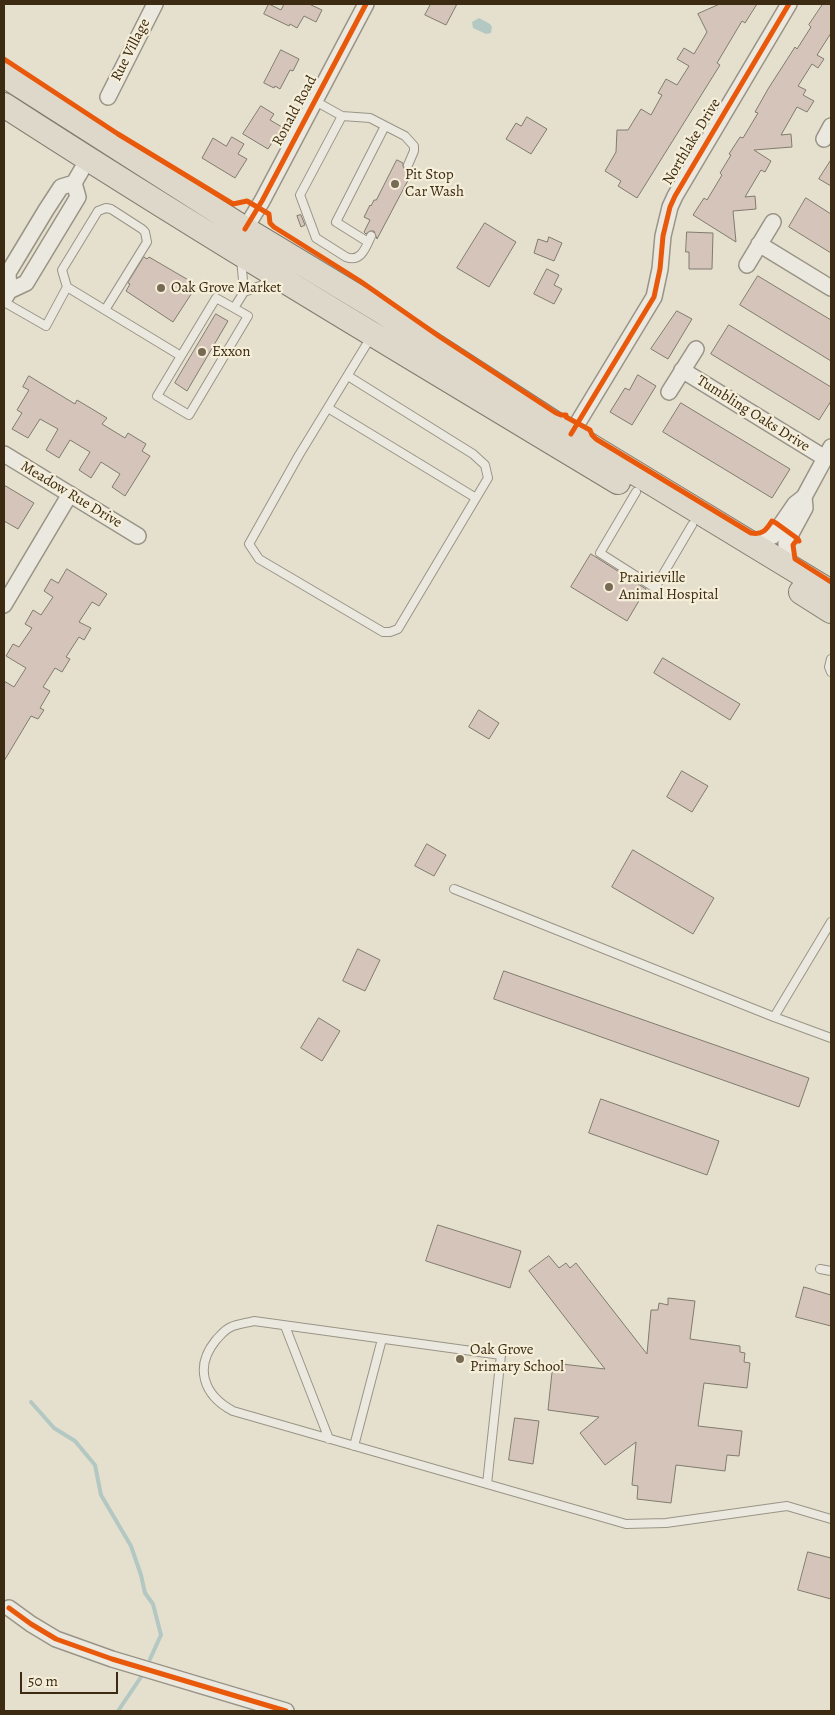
<!DOCTYPE html>
<style>
body{margin:0}
#map{position:relative;width:835px;height:1715px;overflow:hidden;background:#e5e0ce;font-family:Alegreya,serif}
canvas{display:block}
.frame{position:absolute;inset:0;border:5px solid #3c2a12;pointer-events:none}
.scale{position:absolute;left:20px;top:1672px;width:98px;height:22px;box-sizing:border-box;border:2px solid #3c2a12;border-top:0;padding-left:6px;font-size:15px;line-height:18px;white-space:nowrap;color:#3c2a12;-webkit-text-stroke:4px #f5eed9;paint-order:stroke}
</style>
<div id="map">
<canvas width="835" height="1715"></canvas>
<div class="frame"></div>
<div class="scale">50 m</div>
</div>
<script>
const ctx = document.querySelector('canvas').getContext('2d');
ctx.lineJoin = 'round';
function paint(path, color) { ctx.fillStyle = color; ctx.fill(path, 'evenodd'); }
function stroke(path, color, width, dash) { ctx.strokeStyle = color; ctx.lineWidth = width; ctx.lineCap = dash ? 'butt' : 'round'; ctx.setLineDash(dash || []); ctx.stroke(path); }
function drawText(font, color, halo, rows, align = 'center') {
  ctx.font = font + ' Alegreya,serif'; ctx.lineWidth = 4.5; ctx.setLineDash([]); ctx.textBaseline = 'middle'; ctx.strokeStyle = halo; ctx.fillStyle = color; for (const [text, x, y, turn = 0] of rows) {
    ctx.save(); ctx.translate(x, y); ctx.rotate((+turn || 0) * Math.PI / 180); ctx.textAlign = isNaN(turn) ? turn : align; if (halo) ctx.strokeText(text, 0, 0); ctx.fillText(text, 0, 0); ctx.restore();
  }
}
const water = new Path2D(`
 M479,18L490,24L492,27L491,33L486,34L473,28L472,22Z`);
const stream = new Path2D(`
 M31,1402L54,1428L75,1441L95,1465L101,1495L131,1546L141,1575L145,1593L153,1604L161,1635L150,1659
 M118,1711L141,1677`);
const building = new Path2D(`
 M269,4L281,10L284,4H309L322,10L316,22L304,16L297,28L290,24L289,26L264,14Z
 M431,4H457L446,25L425,15Z
 M720,4H757L745,23L742,21L717,63L720,65L637,198L618,186L621,181L605,171L616,152L617,130H628L641,109L651,115L662,95L658,93L666,79L677,85L689,66L677,59L684,48L694,54L707,32L698,14Z
 M823,4H831V33L817,55L824,59L818,68L812,64L798,86L806,90L803,95L814,101L807,112L797,107L781,135L791,134L792,147L754,150L771,161L765,172L761,170L745,197L755,196L756,209L733,211L736,242L693,215L704,198L707,200L722,175L720,173L731,155L729,154L740,137L743,138L758,113L755,112L768,89L795,47L797,49L811,27L809,25Z
 M281,50L299,59L293,71L290,70L280,89L275,86L274,88L264,83Z
 M261,106L274,114L270,120L282,127L268,149L243,134Z
 M527,117L547,129L531,154L506,139L516,123L521,126Z
 M232,137L244,144L238,154L247,159L235,178L202,158L213,138L226,146Z
 M397,160L403,163V166L405,170L414,169L377,239L374,231H370L366,234L364,232L370,220L364,217L370,205L371,206L374,200H376Z
 M831,160V186L819,179Z
 M806,198L831,214V253L789,227Z
 M301,215L305,225L301,227L297,216Z
 M485,223L516,242L489,287L457,268Z
 M687,232L713,233L712,269H689V252H686Z
 M549,237L562,243L554,261L534,253L538,239L547,242Z
 M144,257L147,259L149,257L197,285L173,322L126,291L130,284L128,283Z
 M547,269L559,275L554,285L562,289L554,304L534,294Z
 M758,276L831,320V361L740,305Z
 M677,311L692,319L668,359L651,349Z
 M216,314L228,321L187,391L175,383Z
 M729,325L831,387V401L819,420L711,354Z
 M638,375L656,386L632,425L610,412L625,388L629,390Z
 M29,376L75,404L77,400L107,418L102,424L125,438L128,433L146,444L142,451L150,456L125,496L112,487L120,474L101,462L91,478L79,470L90,452L70,440L59,458L46,450L58,429L40,419L28,438L12,429L22,413L17,410L29,390L23,387Z
 M681,403L790,469L772,498L663,432Z
 M4,485L34,503L18,529L4,521Z
 M591,554L646,589L627,621L571,587Z
 M67,569L107,594L99,606L92,602L79,622L91,628L84,640L79,637L66,657L70,659L62,672L55,668L43,687L50,691L40,708L44,710L38,719L31,716L4,761V681L14,687L26,668L6,656L13,644L19,647L32,628L25,624L33,610L41,615L53,597L44,591L51,579L58,583Z
 M663,658L740,704L730,720L654,673Z
 M479,710L499,723L489,739L469,727Z
 M682,771L708,786L692,812L667,797Z
 M427,844L446,855L434,876L415,866Z
 M633,850L714,898L693,934L612,887Z
 M358,949L380,960L365,991L343,981Z
 M504,971L809,1078L799,1107L494,999Z
 M319,1018L340,1031L322,1061L301,1048Z
 M601,1099L719,1141L707,1175L589,1133Z
 M438,1225L521,1251L510,1288L426,1261Z
 M549,1256L559,1268L566,1263L570,1268L576,1263L647,1354L651,1310H658L659,1303L668,1305V1298L695,1301L690,1339L740,1346V1352L745,1353L744,1362L750,1363L747,1388L704,1383L698,1426L742,1431L739,1456L727,1455L725,1471L676,1465L671,1503L637,1499L638,1486L632,1485L636,1442L605,1465L580,1433L599,1417L548,1410L553,1363L605,1369L529,1271Z
 M804,1287L831,1295V1326L796,1317Z
 M515,1418L539,1421L533,1464L509,1460Z
 M808,1552L831,1558V1599L798,1590Z`);
const service = new Path2D(`
 M315,101L342,116L370,118L405,136L414,146V151L408,165
 M342,116L300,195L316,238L346,257C361,263 366,247 371,236
 M368,242L336,222L385,126
 M241,258L244,292L276,280
 M67,287L62,270L98,211L106,208L111,209L142,229L145,232L147,242L105,310
 M4,302L46,326L67,287L181,356L216,298L234,308L244,292
 M181,356L157,396L189,415L248,316L234,308
 M348,376L473,454L485,465L488,478L398,629L390,632H383L259,559L249,544L299,455L371,337
 M328,408L476,498
 M636,492L600,553L655,588L692,525
 M831,659L829,667L831,672
 M454,889L774,1017L831,1038
 M774,1017L831,922
 M820,1269L831,1271
 M285,1326L329,1439
 M354,1446L382,1339
 M487,1484L501,1355L254,1321C247,1323 237,1324 231,1327C225,1329 220,1336 216,1340C194,1367 203,1395 233,1411L626,1524L666,1523L787,1506L831,1519`);
const minor = new Path2D(`
 M108,97L155,4
 M824,139L831,126
 M245,229L262,201L366,4
 M759,244L831,288
 M747,265L773,222
 M9,291L8,273L46,210L61,187L74,183L88,159
 M5,298L9,291L26,283L78,197L74,183
 M682,370L825,458
 M669,392L696,349
 M571,434L654,297L660,269L663,236L670,207L675,196L789,4
 M4,454L138,536
 M753,546L773,536L795,504L804,497L831,447
 M786,566V543L805,508L804,497
 M4,605L70,494
 M9,1608L31,1624L56,1639L112,1659L286,1711`);
const primary = new Path2D(`
 M4,75L245,229L381,311L571,434L831,592
 M4,105C205,235 412,358 618,482
 M801,592L831,611`);
const cycleway = new Path2D(`
 M4,59L118,134L233,204L247,201L269,214L270,223L274,227L360,281L440,337L556,413L561,415H566V417L590,430L592,435L596,439L751,533C763,535 766,530 772,521L776,523L798,539L799,541H796L793,545L795,559L831,582
 M245,229L262,201L366,4
 M571,434L654,297L660,269L663,236L670,207L675,196L789,4
 M9,1608L31,1624L56,1639L112,1659L286,1711`);
const markers = [
 [395,184,5,"#776a54"],
 [161,288,5,"#776a54"],
 [202,352,5,"#776a54"],
 [609,587,5,"#776a54"],
 [460,1359,5,"#776a54"]
];
const streetNames = [
 ["Rue Village",131,50,-63],
 ["Ronald Road",295,111,-62],
 ["Northlake Drive",692,142,-59],
 ["Tumbling Oaks Drive",753,414,32],
 ["Meadow Rue Drive",71,495,31]
];
const poiNames = [
 ["Pit Stop",405,175],
 ["Car Wash",405,192],
 ["Oak Grove Market",171,288],
 ["Exxon",212,352],
 ["Prairieville",619,578],
 ["Animal Hospital",619,595],
 ["Oak Grove",470,1350],
 ["Primary School",470,1367]
];
paint(water, '#b3c7c3');
stroke(stream, '#b3c7c3', 4);
paint(building, '#d4c4b9');
stroke(building, '#807b6e', 1);
stroke(service, '#999486', 10);
stroke(minor, '#999486', 18);
stroke(primary, '#807b6e', 26);
stroke(service, '#ebe8df', 8);
stroke(minor, '#ebe8df', 15);
stroke(primary, '#ded8ca', 24);
stroke(cycleway, '#e8590c', 5);
for (const [x, y, r, color] of markers) { const dot = new Path2D(); dot.arc(x, y, r, 0, 2 * Math.PI); ctx.fillStyle = color; ctx.fill(dot); stroke(dot, '#f5eed9', 2); }
drawText('15px', '#3c2a12', '#f5eed9', streetNames);
drawText('15px', '#3c2a12', '#f5eed9', poiNames, 'left');
</script>
